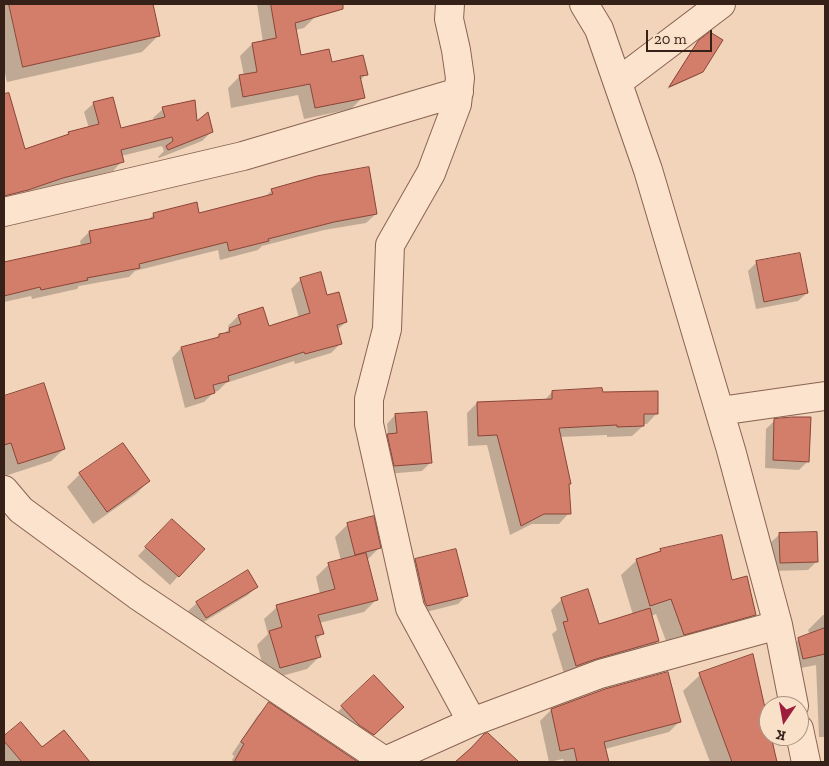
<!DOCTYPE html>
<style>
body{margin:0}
#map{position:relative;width:829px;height:766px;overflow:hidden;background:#f1d4b9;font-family:"Zilla Slab",serif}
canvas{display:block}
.frame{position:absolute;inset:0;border:5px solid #362119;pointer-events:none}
.north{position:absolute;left:759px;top:696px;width:50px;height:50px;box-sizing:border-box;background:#f8e0c9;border:1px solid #aa9483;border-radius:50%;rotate:192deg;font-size:14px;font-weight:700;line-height:20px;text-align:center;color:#362119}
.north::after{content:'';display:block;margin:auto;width:18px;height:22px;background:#9d1d3c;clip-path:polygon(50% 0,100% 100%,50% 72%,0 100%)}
.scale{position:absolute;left:646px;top:30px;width:66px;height:22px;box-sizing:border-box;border:2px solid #362119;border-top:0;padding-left:6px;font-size:15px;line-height:18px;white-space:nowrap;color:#362119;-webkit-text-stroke:4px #f8e0c9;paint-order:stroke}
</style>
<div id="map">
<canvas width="829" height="766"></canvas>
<div class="frame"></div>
<div class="north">K</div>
<div class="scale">20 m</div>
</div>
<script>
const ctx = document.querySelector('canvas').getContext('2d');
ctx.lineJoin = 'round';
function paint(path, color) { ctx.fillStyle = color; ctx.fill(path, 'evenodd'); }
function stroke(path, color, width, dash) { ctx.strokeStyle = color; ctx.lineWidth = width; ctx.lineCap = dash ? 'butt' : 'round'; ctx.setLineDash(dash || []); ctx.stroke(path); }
const shadow = new Path2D(`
 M4,4H151L158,36L142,52L7,82L4,69Z
 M257,4H315L316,16L304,28L295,30L300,57L332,63L366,74L360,81L363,97L351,109L304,119L298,95L231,108L228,88L240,76H244L240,56L252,44L263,42Z
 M699,42L702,71L698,75L667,89L694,47Z
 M10,99L24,151L67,136L69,133L89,128L84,112L94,103L120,130L154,121L153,118L163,109L212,131L202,141L159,158L158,157L164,151L162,146L121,156L122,161L113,171L52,187L4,202V101Z
 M272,190L376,214L366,223L324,230L262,246L258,250L220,260L218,250L135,271L129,277L79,286L77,289L32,299L31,296L4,302V264L81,246L80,241L89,232L147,221L153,215L196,204L198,214L264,198Z
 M757,262L807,293L798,301L756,309L748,271Z
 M301,279L327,297L346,322L337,330L341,343L331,353L295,364L294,361L226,383L218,391L214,392L204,402L185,408L172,358L181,348L215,339L219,335L224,334L229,329L228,326L238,316L269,327L299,318L291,289Z
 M43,384L64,449L51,461L5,476L4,471V397Z
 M552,392L601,393L657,413L647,424H643V426L632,436L607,437V435L560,437L570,484L568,485L569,513L559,524H532L510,535L487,445L468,446L467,413L477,403L544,401Z
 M395,415L431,462L422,471L386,474L379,444L388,435L387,424Z
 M775,420L808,461L799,470L765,468L766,429Z
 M122,444L149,481L136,494L93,524L67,487L80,474Z
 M348,524L379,548L367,560L377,599L364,612L319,623L322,634L315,641L320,656L307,669L267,680L257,645L268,634L264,619L277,607L320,594L316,577L329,564L341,561L335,537Z
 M163,529L203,549L170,585L138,556Z
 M780,534L817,561L808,570L772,571L771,542Z
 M721,537L731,581L754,615L739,630L669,649L656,614L651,616L658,641L647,652L565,677L552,634L557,630L551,610L562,599L598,626L633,615L621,575L637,560L658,553L661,551Z
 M416,560L467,595L458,604L418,614L407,569Z
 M257,586L248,595L197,626L188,611L197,603Z
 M823,615H825V737H819L816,665L791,670L787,651L799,639L810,635L808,630Z
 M752,656L776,762H710L683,691L700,675Z
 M374,677L390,720L361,747L329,720Z
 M605,690L680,721L669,732L605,749L608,762H564L563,759L549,762L540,721L551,710Z
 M269,704L356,762H231L234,756L232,754L258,715Z
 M21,724L42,749L86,759L84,762H4V738Z`);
const building = new Path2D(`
 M9,4H153L160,36L23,67Z
 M271,4H343V9L295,23L301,55L329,49L332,62L363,55L368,75L360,76L365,98L315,108L310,84L243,97L239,75L257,72L252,43L276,38Z
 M710,32L723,40L703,72L669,87L698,41Z
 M9,93L25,149L69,134L68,132L99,124L93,102L113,97L121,128L165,117L162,107L195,100L197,121L208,112L213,132L168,150L166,146L173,141L172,137L121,150L124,162L63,178L28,190L4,196V94Z
 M369,167L377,214L334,222L268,239L269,241L229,251L227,242L139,264L140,268L87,278L88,280L41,290L40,287L4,296V262L91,243L89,231L154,218L153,213L197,202L199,213L273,194L271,189L317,176Z
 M800,253L808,293L764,302L756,261Z
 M321,272L327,295L339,292L347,322L337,325L342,344L305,354L304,352L228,376L229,381L213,385L215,393L195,399L181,347L219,337V334L230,332L229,328L241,324L238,315L263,307L269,326L310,313L300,278Z
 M44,383L65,449L18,464L11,443L4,445V396Z
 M602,388L603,392L658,391V414H644V426L617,427V425L559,428L571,484H569L571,514H544L521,526L497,435L478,436L477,402L552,399V391Z
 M427,412L432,463L394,466L387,434L397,433L395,414Z
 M792,417H811L809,462L773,460L774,419Z
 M123,443L150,481L107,512L79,473Z
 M374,516L381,548L355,555L347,523Z
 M172,519L205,549L179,577L145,547Z
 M817,532L818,562L780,563L779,533Z
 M722,535L732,580L747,576L756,615L684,635L671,599L650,606L636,559L661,551L660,549Z
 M456,549L468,596L427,606L425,602L415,559Z
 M366,553L378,600L318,615L324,634L315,636L321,657L280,668L269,631L282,627L276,605L335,589L328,563Z
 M248,570L258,587L206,618L196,602Z
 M588,589L599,624L650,608L659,641L596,659L576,666L563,622L568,621L561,598Z
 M825,628V654L803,659L798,638Z
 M753,654L769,726V736H771L777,762H732L699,673Z
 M668,672L681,722L604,742L609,762H577L574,748L560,751L551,709L605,689Z
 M374,675L404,707L374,735L359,725L341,706Z
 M269,702L358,762H234L244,744L241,742Z
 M21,722L42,747L64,730L90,762H22L4,741V736Z
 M488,733L519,762H455L471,748L484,734Z`);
const minor = new Path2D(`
 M450,4L449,19L456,50L460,78L457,104L431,173L390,245L387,329L369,399V424L410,608L472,722
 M584,4L599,29L648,170L731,450L778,625L794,706
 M618,82L721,4
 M4,212L243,156L459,92
 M720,411L825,396
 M4,490L21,510L137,595L386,762
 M799,729L806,762
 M383,762L472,722L600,674L778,625`);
paint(shadow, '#0003');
paint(building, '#d37e6b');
stroke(building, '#8a4436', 1);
stroke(minor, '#896352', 30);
stroke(minor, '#fce3cd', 28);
</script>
